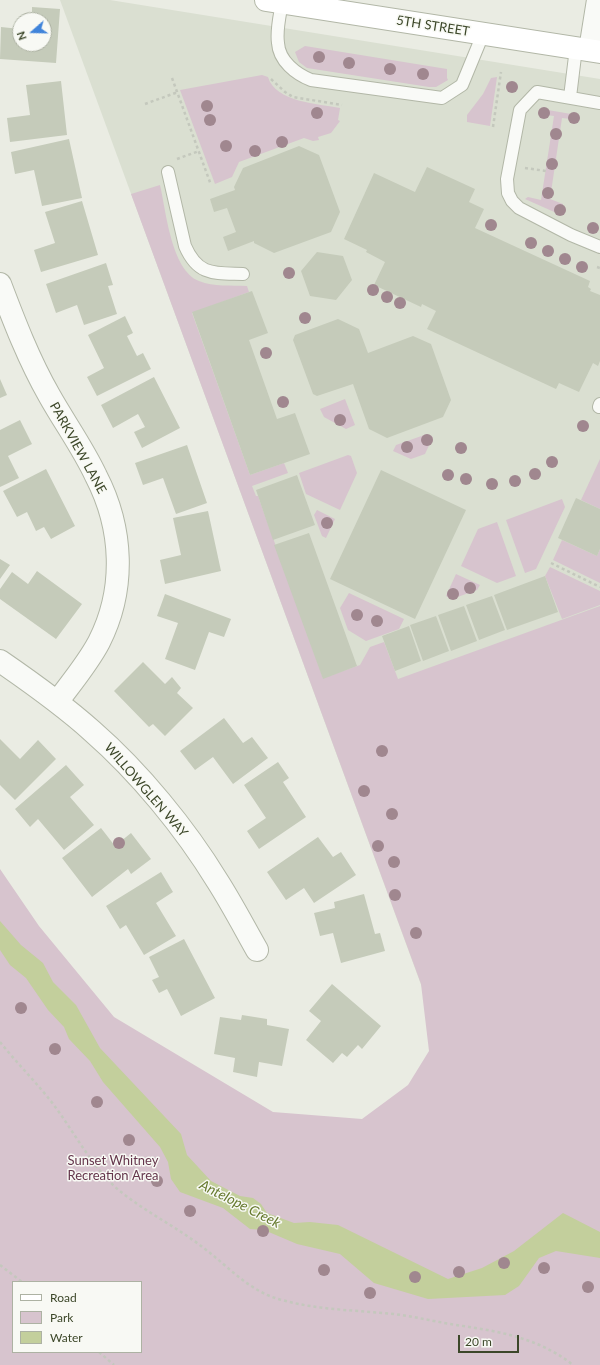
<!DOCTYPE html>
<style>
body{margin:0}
#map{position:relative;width:600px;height:1365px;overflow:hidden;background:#eaece3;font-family:Lato,sans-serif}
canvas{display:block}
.legend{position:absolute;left:12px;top:1281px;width:130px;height:72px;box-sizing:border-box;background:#f8f9f4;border:1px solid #adb2a3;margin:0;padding:5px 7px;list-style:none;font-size:12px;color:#3c4729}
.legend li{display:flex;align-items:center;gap:8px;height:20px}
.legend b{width:20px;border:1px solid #adb2a3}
.north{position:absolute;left:12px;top:12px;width:40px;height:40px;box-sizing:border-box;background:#f8f9f4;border:1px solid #adb2a3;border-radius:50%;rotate:250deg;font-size:11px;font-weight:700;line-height:16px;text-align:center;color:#3c4729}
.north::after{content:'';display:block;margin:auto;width:14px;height:18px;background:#4084da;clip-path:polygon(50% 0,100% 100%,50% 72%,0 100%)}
.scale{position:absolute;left:458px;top:1335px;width:61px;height:18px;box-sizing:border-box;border:2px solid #3c4729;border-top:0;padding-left:5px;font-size:12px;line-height:14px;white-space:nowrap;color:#3c4729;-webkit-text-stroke:3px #f8f9f4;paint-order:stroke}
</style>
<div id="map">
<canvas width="600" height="1365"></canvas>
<ul class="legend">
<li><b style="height:5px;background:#fff"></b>Road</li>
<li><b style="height:11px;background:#d7c4ce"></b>Park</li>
<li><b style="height:11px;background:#c3cf9c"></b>Water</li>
</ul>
<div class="north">N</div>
<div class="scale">20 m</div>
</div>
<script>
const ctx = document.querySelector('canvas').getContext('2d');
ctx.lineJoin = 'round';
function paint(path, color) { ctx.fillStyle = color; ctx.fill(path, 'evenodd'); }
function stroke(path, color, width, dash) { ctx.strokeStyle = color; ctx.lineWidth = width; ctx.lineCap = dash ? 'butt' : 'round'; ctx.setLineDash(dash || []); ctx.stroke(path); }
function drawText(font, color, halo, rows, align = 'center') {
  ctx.font = font + ' Lato,sans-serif'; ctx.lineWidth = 3; ctx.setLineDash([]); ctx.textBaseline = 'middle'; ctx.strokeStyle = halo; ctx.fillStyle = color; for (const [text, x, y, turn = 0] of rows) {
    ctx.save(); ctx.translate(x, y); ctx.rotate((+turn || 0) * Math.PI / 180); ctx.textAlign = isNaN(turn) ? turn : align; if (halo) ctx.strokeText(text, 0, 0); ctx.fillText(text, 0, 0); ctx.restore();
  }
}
const built = new Path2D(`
 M60,0H110L600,79V1197L475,1132Z`);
const green = new Path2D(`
 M305,46L447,69V78L448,80L436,87H429L307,68L299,62L295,52Z
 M262,75L268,77C275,102 319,104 340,108L338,120L340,121L331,133L318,137L319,140L313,141L304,138L239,162L232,177L215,184L180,90Z
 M497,77L490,126L467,122V115L483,94L491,78Z
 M542,109L577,115L579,120L562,118L550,199L563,204V214L561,215L525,199L528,197L541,200L554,116L538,114Z
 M160,185C166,210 171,270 199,281C214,287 231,285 247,286L249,292L192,313L250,475L284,463L288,473L252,486L256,496H258L323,678L360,665L370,647L384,642L398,679L600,606V1365H0V869L39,926L114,1017L273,1112L362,1119L408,1085L429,1051L421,984L131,194ZM13,1282H141V1352H13Z
 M345,399L355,425L346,429L324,417L320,409Z
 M427,434L433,437L425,454L411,459L393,451L396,445Z
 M348,455L351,456L357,473L340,510L306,494L299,473Z
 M600,459V509L581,500Z
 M562,499L565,507L536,569L525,573L506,520Z
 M317,510L335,519L326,538L322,536L314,515Z
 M497,522L516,576L497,583L461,566L478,529Z
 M562,540L597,556L600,549V583L553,560Z
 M550,567L600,591V605L562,619L545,576Z
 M456,574L480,585L477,590L452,599L446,596Z
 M349,593L404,619L399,629L366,641L348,630L340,608Z`);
const water = new Path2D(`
 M0,921L21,945L43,963L53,982L76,1005L100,1048L181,1134L187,1155L211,1181L240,1196L253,1198L261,1204L267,1213L294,1223L310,1222L338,1225L448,1279L482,1268L514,1251L563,1213L600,1232V1258L556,1251L539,1258L519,1286L505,1295L428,1299L374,1283L340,1254L297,1244L264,1230L250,1229L223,1208L180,1192L171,1179L168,1162L160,1147L103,1082L90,1061L69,1039L64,1027L48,1010L26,978L10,965L0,950Z`);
const building = new Path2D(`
 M32,7L60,9L56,63L0,59L1,27L20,29V44H44V20H32Z
 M61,81L67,135L10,142L7,118L30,115L26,85Z
 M69,139L82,198L42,206L34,170L15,174L11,152Z
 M299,146L319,155L340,212L331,232L274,253L254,243V241L228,251L223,237L236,232L227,208L214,212L210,199L235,190L234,187L243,168Z
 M427,167L475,189L469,202L484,209L475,228L590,281L588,287L591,289L590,291L600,295V361L598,366L593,363L579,392L559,383L556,389L427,329L436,311L422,304L421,307L374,285L385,262L366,252L367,250L344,239L374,173L415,192Z
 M82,201L98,255L41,272L34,250L55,243L45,212Z
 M317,252L343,256L352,280L336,300L310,296L301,271Z
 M106,263L113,285L108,286L117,314L84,325L77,305L56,313L46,284Z
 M252,291L268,333L249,340L277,419L295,413L310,454L250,475L192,312Z
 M125,316L133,333L127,336L137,356L143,353L151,369L97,396L87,377L104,368L88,335Z
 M338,319L359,329L368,353L413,336L431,344L451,400L443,417L387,438L369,429L353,384L317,396L313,394L293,340L295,335Z
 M154,377L180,428L142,448L134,432L145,427L138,414L113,428L101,405Z
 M0,379L7,395L0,398Z
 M20,420L32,444L8,456L19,478L0,487V430Z
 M187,445L207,503L176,514L163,478L143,485L135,463Z
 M46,469L75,526L51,539L44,527L36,531L27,512L17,517L3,491Z
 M381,470L466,510L415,619L330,579Z
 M297,475L315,525L273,540L256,490Z
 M576,498L600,509V549L597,556L558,538Z
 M208,511L221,571L165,584L160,560L181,555L173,518Z
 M309,533L357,666L323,679L274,545Z
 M0,559L10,565L0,579Z
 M37,571L82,604L56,639L0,599V589L12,572L28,584Z
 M545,576L558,612L507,630L494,595Z
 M165,594L231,619L224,637L209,632L195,670L165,659L178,623L157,616Z
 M492,596L505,630L479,640L466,605Z
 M464,606L477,641L451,651L438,615Z
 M436,616L449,651L423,661L410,625Z
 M409,626L421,661L395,671L382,636Z
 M143,662L165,684L172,677L181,688L177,693L193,708L165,736L153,724L149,727L114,691Z
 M224,718L243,743L252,737L268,758L233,784L213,757L195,770L180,751Z
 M0,739L20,759L38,740L56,759L15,800L0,785Z
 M278,762L289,778L283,782L306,817L259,849L247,831L266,818L244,785Z
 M66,765L84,785L70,797L94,825L64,850L38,819L30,827L15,809Z
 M101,828L115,846L131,833L151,859L131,874L128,869L92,897L62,858Z
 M318,837L333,857L341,852L356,875L314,903L304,888L286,900L267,872Z
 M161,872L173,892L156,903L176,936L144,955L126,925L120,929L106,906Z
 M364,894L375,934L380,933L385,951L341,963L333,933L320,936L314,913L335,908L334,902Z
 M184,939L215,998L181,1016L167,989L159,993L152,980L159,977L149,957Z
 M332,984L381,1026L362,1049L358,1045L347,1057L342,1053L333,1063L306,1040L321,1021L309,1011Z
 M242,1015L267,1019V1025L289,1029L282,1066L259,1062L257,1077L233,1072L235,1058L214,1054L220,1017L241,1020Z`);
const path = new Path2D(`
 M172,78L211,185
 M271,79L285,92L293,97L342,105
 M145,104L178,92
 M493,127L501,72
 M177,159L199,151
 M525,168L546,171
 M597,267L600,268
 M551,563L600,587
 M0,1042C16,1062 34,1080 50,1100C72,1128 88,1161 114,1186C141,1210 176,1226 205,1249C230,1268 250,1292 282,1300C321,1311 362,1310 402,1315C420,1318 438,1322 456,1325C498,1331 539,1338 573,1365
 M0,1265L22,1282
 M99,1352L114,1365`);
const lane = new Path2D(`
 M282,2C280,15 276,30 278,43C279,61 296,74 311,80L442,98L462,85L483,34
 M570,97L576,48
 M600,103L537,92L520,110L507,179L508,193L512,201L519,208L571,235L600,247
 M168,172L185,246C198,276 214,273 243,274
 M599,407L600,404`);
const street = new Path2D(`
 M590,50L598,0
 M0,284C14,321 29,360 49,395C64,422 83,448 96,476C123,528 126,589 99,642C88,663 72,682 57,702
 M0,661C32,683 63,705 92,731C139,772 185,828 218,882C232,904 244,927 257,950`);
const secondary = new Path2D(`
 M266,0L600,52`);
const trees = [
 [319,57],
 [349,63],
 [390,69],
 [423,74],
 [512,87],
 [207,106],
 [317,113],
 [544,113],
 [574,118],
 [210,120],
 [556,134],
 [282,142],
 [226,146],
 [255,151],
 [552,164],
 [548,193],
 [560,210],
 [491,225],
 [593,228],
 [531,243],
 [548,251],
 [565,259],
 [582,267],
 [289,273],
 [373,290],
 [387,297],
 [400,303],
 [305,318],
 [266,353],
 [283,402],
 [340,420],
 [583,426],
 [427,440],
 [407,447],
 [461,448],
 [552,462],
 [535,474],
 [448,475],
 [466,479],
 [515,481],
 [492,484],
 [327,523],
 [470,588],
 [453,594],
 [357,615],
 [377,621],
 [382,751],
 [364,791],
 [392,814],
 [119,843],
 [378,846],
 [394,862],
 [395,895],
 [416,933],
 [21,1008],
 [55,1049],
 [97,1102],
 [129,1140],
 [157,1181],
 [190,1211],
 [263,1231],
 [504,1263],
 [544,1268],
 [324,1270],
 [459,1272],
 [415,1277],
 [588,1287],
 [370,1293]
];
const streetNames = [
 ["5TH STREET",433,26,9],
 ["PARKVIEW LANE",78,448,61],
 ["WILLOWGLEN WAY",146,790,49]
];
const parkNames = [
 ["Sunset Whitney",113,1161],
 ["Recreation Area",113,1176]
];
const waterNames = [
 ["Antelope Creek",240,1204,27]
];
paint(built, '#dadfd1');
paint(green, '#d7c4ce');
paint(water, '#c3cf9c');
paint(building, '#c5cbba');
stroke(lane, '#b2b7a7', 14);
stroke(street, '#b2b7a7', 24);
stroke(secondary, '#b2b7a7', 24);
stroke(path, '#c4c8bd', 2.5, [3, 3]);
stroke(lane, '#f9faf7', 12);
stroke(street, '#f9faf7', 22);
stroke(secondary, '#fff', 22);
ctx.fillStyle = '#a0878f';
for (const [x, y] of trees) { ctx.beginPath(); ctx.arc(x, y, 6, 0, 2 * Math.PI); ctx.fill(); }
drawText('13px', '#3c4729', '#f8f9f4', streetNames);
drawText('13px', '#64354b', '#f8f9f4', parkNames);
drawText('italic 14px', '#667a2e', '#f8f9f4', waterNames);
</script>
